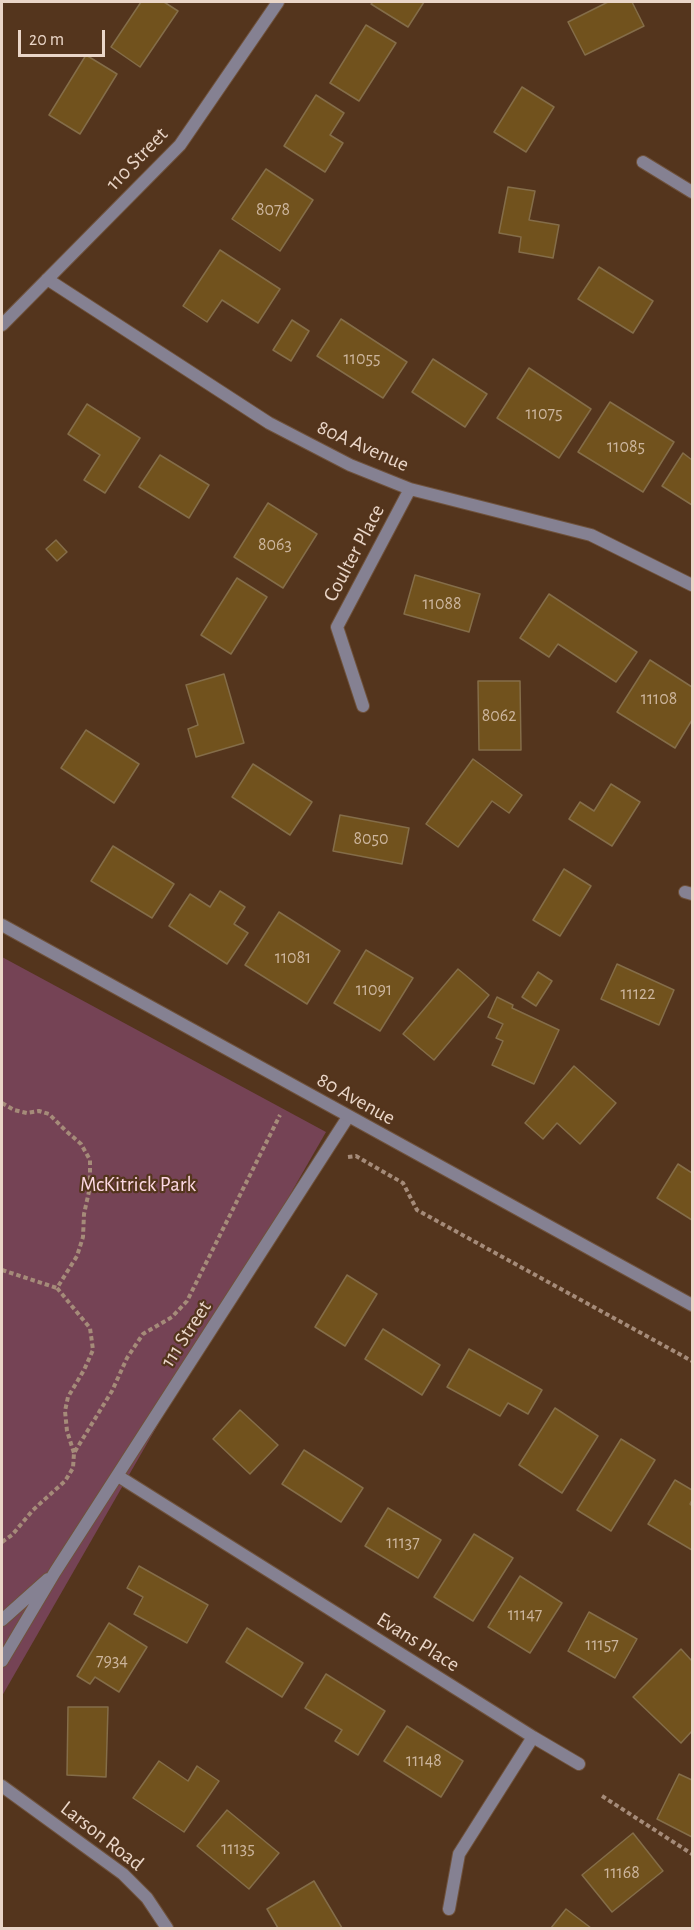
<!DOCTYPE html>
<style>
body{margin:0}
#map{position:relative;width:694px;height:1930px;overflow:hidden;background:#54351d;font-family:"Alegreya Sans",sans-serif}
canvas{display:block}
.frame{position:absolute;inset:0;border:3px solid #ead6c8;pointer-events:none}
.scale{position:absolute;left:18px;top:30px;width:87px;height:27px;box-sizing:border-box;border:3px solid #ead6c8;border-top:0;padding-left:8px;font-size:18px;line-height:21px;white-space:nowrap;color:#ead6c8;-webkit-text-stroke:4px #54351d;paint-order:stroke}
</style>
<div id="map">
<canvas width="694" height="1930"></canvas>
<div class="frame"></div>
<div class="scale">20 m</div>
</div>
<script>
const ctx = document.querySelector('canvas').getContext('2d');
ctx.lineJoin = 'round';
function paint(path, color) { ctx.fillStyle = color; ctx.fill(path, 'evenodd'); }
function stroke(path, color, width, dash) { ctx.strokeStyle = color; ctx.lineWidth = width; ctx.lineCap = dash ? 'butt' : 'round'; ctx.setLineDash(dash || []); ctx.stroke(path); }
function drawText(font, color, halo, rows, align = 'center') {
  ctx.font = font + ' "Alegreya Sans",sans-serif'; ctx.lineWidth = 4.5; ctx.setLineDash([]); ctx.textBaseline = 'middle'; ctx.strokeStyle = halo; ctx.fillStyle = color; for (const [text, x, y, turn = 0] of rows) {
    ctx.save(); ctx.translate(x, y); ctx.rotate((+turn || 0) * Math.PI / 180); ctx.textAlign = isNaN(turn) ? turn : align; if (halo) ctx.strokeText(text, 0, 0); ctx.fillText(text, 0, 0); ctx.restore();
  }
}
const green = new Path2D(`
 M2,957L326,1132L2,1696Z`);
const building = new Path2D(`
 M141,2H164L178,11L140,67L111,47Z
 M373,2H424L408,27L371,4Z
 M608,2H632L644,26L585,55L568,22Z
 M366,25L396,43L359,101L330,83Z
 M86,55L117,74L80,134L49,115Z
 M522,87L554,107L526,152L494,132Z
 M316,95L344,113L330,135L343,143L325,172L284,146Z
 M266,169L313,200L280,251L232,219Z
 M508,187L535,191L529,220L559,225L553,258L519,252L521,237L499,233Z
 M220,250L280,289L258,323L222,300L207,322L183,306Z
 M599,267L653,301L633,333L578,299Z
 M341,319L407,362L383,398L317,356Z
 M292,320L309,331L291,361L273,350Z
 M433,359L487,394L465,427L412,392Z
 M529,368L591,409L559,458L497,418Z
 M610,402L674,442L643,492L578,452Z
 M87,404L140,438L105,493L84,480L100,455L68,434Z
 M683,453L692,460V505L662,486Z
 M160,455L209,485L189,518L139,487Z
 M268,503L317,534L283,588L234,557Z
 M56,540L67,552L57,561L46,549Z
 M415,575L480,594L469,632L404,614Z
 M237,578L267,597L231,654L201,635Z
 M549,594L637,652L616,682L558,644L549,657L520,638Z
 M650,660L692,687V720L675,748L617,712Z
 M224,674L244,743L196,757L188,729L198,725L186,685Z
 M478,681H520L521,750H479Z
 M86,730L139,764L114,803L61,768Z
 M473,759L522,795L509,813L492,801L458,847L426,824Z
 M253,764L312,802L290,835L232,797Z
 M611,784L640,802L612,846L569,819L580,802L594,811Z
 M340,815L409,828L402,864L333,851Z
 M113,846L174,884L152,918L91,881Z
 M564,869L591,886L560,936L533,920Z
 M220,891L245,907L234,924L248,933L227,964L169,926L190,894L210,907Z
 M279,912L340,951L307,1004L245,965Z
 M366,950L413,978L380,1031L334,1003Z
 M617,964L674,990L659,1025L601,999Z
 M458,969L489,995L434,1060L403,1034Z
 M538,972L552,981L536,1006L522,997Z
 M497,997L513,1005L512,1008L559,1030L534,1084L492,1065L503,1041L496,1038L503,1024L488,1017Z
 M574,1066L616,1103L580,1144L557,1123L543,1139L525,1123Z
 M678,1164L692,1173V1220L657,1198Z
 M347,1275L377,1294L345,1346L315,1327Z
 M383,1329L440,1365L422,1395L365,1359Z
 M469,1349L542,1390L528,1414L508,1403L500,1416L447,1387Z
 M555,1408L598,1436L562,1493L519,1465Z
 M240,1410L278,1445L250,1474L213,1439Z
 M621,1439L655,1460L611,1531L577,1510Z
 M304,1450L363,1488L341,1522L282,1484Z
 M675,1480L692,1490V1500L690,1504L692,1506V1550L648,1524Z
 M388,1508L441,1540L418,1578L365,1546Z
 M474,1534L513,1558L473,1621L434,1597Z
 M139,1566L208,1605L187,1643L134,1614L143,1597L127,1588Z
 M520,1576L562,1603L530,1653L488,1627Z
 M589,1612L637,1639L615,1678L568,1651Z
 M109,1623L147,1647L119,1692L95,1677L90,1684L77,1676Z
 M247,1628L303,1663L282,1697L226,1662Z
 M681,1649L692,1661V1731L681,1743L633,1697Z
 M326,1674L385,1711L358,1755L335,1741L342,1730L305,1708Z
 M68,1707H108L106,1777L67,1775Z
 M407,1726L463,1761L441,1797L384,1761Z
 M159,1761L188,1781L197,1766L219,1781L184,1832L133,1798Z
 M679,1774L692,1780V1837L657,1819Z
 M227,1810L279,1853L249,1889L197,1846Z
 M633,1833L663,1871L612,1912L582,1875Z
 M314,1881L342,1928H278L267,1909Z
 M566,1909L591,1928H551Z`);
const path = new Path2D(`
 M2,1103L14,1110L27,1113L39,1111L49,1114L65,1130L81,1144L90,1160V1187L84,1214L83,1237L77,1256L57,1288L90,1328L93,1350L84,1370L68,1397L65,1411L67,1431L74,1453
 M348,1157L356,1156L403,1183L417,1210L692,1361
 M2,1270L57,1288
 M2,1542L12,1535L33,1510L65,1481L73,1468L74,1453L112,1391L127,1358L143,1334L172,1317L187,1301L280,1115
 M602,1796L692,1854`);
const minor = new Path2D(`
 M643,162L692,192
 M47,279L269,423L350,465L410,489L591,535L692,585
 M2,325L180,145L278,2
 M363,706L337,627L410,489
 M685,892L692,894
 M118,1476L533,1737L459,1854L449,1909
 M2,1620L48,1579
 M2,1661L55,1572L348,1117
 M533,1737L579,1764
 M2,1786L123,1874L147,1898L167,1928`);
const tertiary = new Path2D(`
 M2,925L692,1305`);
const numberNames = [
 ["8078",273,210],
 ["11055",362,359],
 ["11075",544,414],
 ["11085",626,447],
 ["8063",275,545],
 ["11088",442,604],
 ["11108",659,699],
 ["8062",499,716],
 ["8050",371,839],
 ["11081",293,958],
 ["11091",374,990],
 ["11122",638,994],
 ["11137",403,1543],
 ["11147",525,1615],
 ["11157",602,1645],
 ["7934",112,1661],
 ["11148",424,1761],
 ["11135",238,1849],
 ["11168",622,1873]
];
const streetNames = [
 ["110 Street",137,159,-46],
 ["80A Avenue",363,446,24],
 ["Coulter Place",354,553,-62],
 ["80 Avenue",356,1099,29],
 ["111 Street",186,1334,-57],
 ["Evans Place",418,1642,32],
 ["Larson Road",102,1836,38]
];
const parkNames = [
 ["McKitrick Park",138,1185]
];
paint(green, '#754355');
paint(building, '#71521d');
stroke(building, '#846d49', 1.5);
stroke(minor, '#6f523c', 14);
stroke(tertiary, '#6f523c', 14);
stroke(path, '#a58b79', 4, [4.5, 3]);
stroke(minor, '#858192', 12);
stroke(tertiary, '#858192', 12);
drawText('18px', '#ccb59d', null, numberNames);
drawText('21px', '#ead6c8', '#54351d', streetNames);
drawText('21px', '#fcd7e2', '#54351d', parkNames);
</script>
